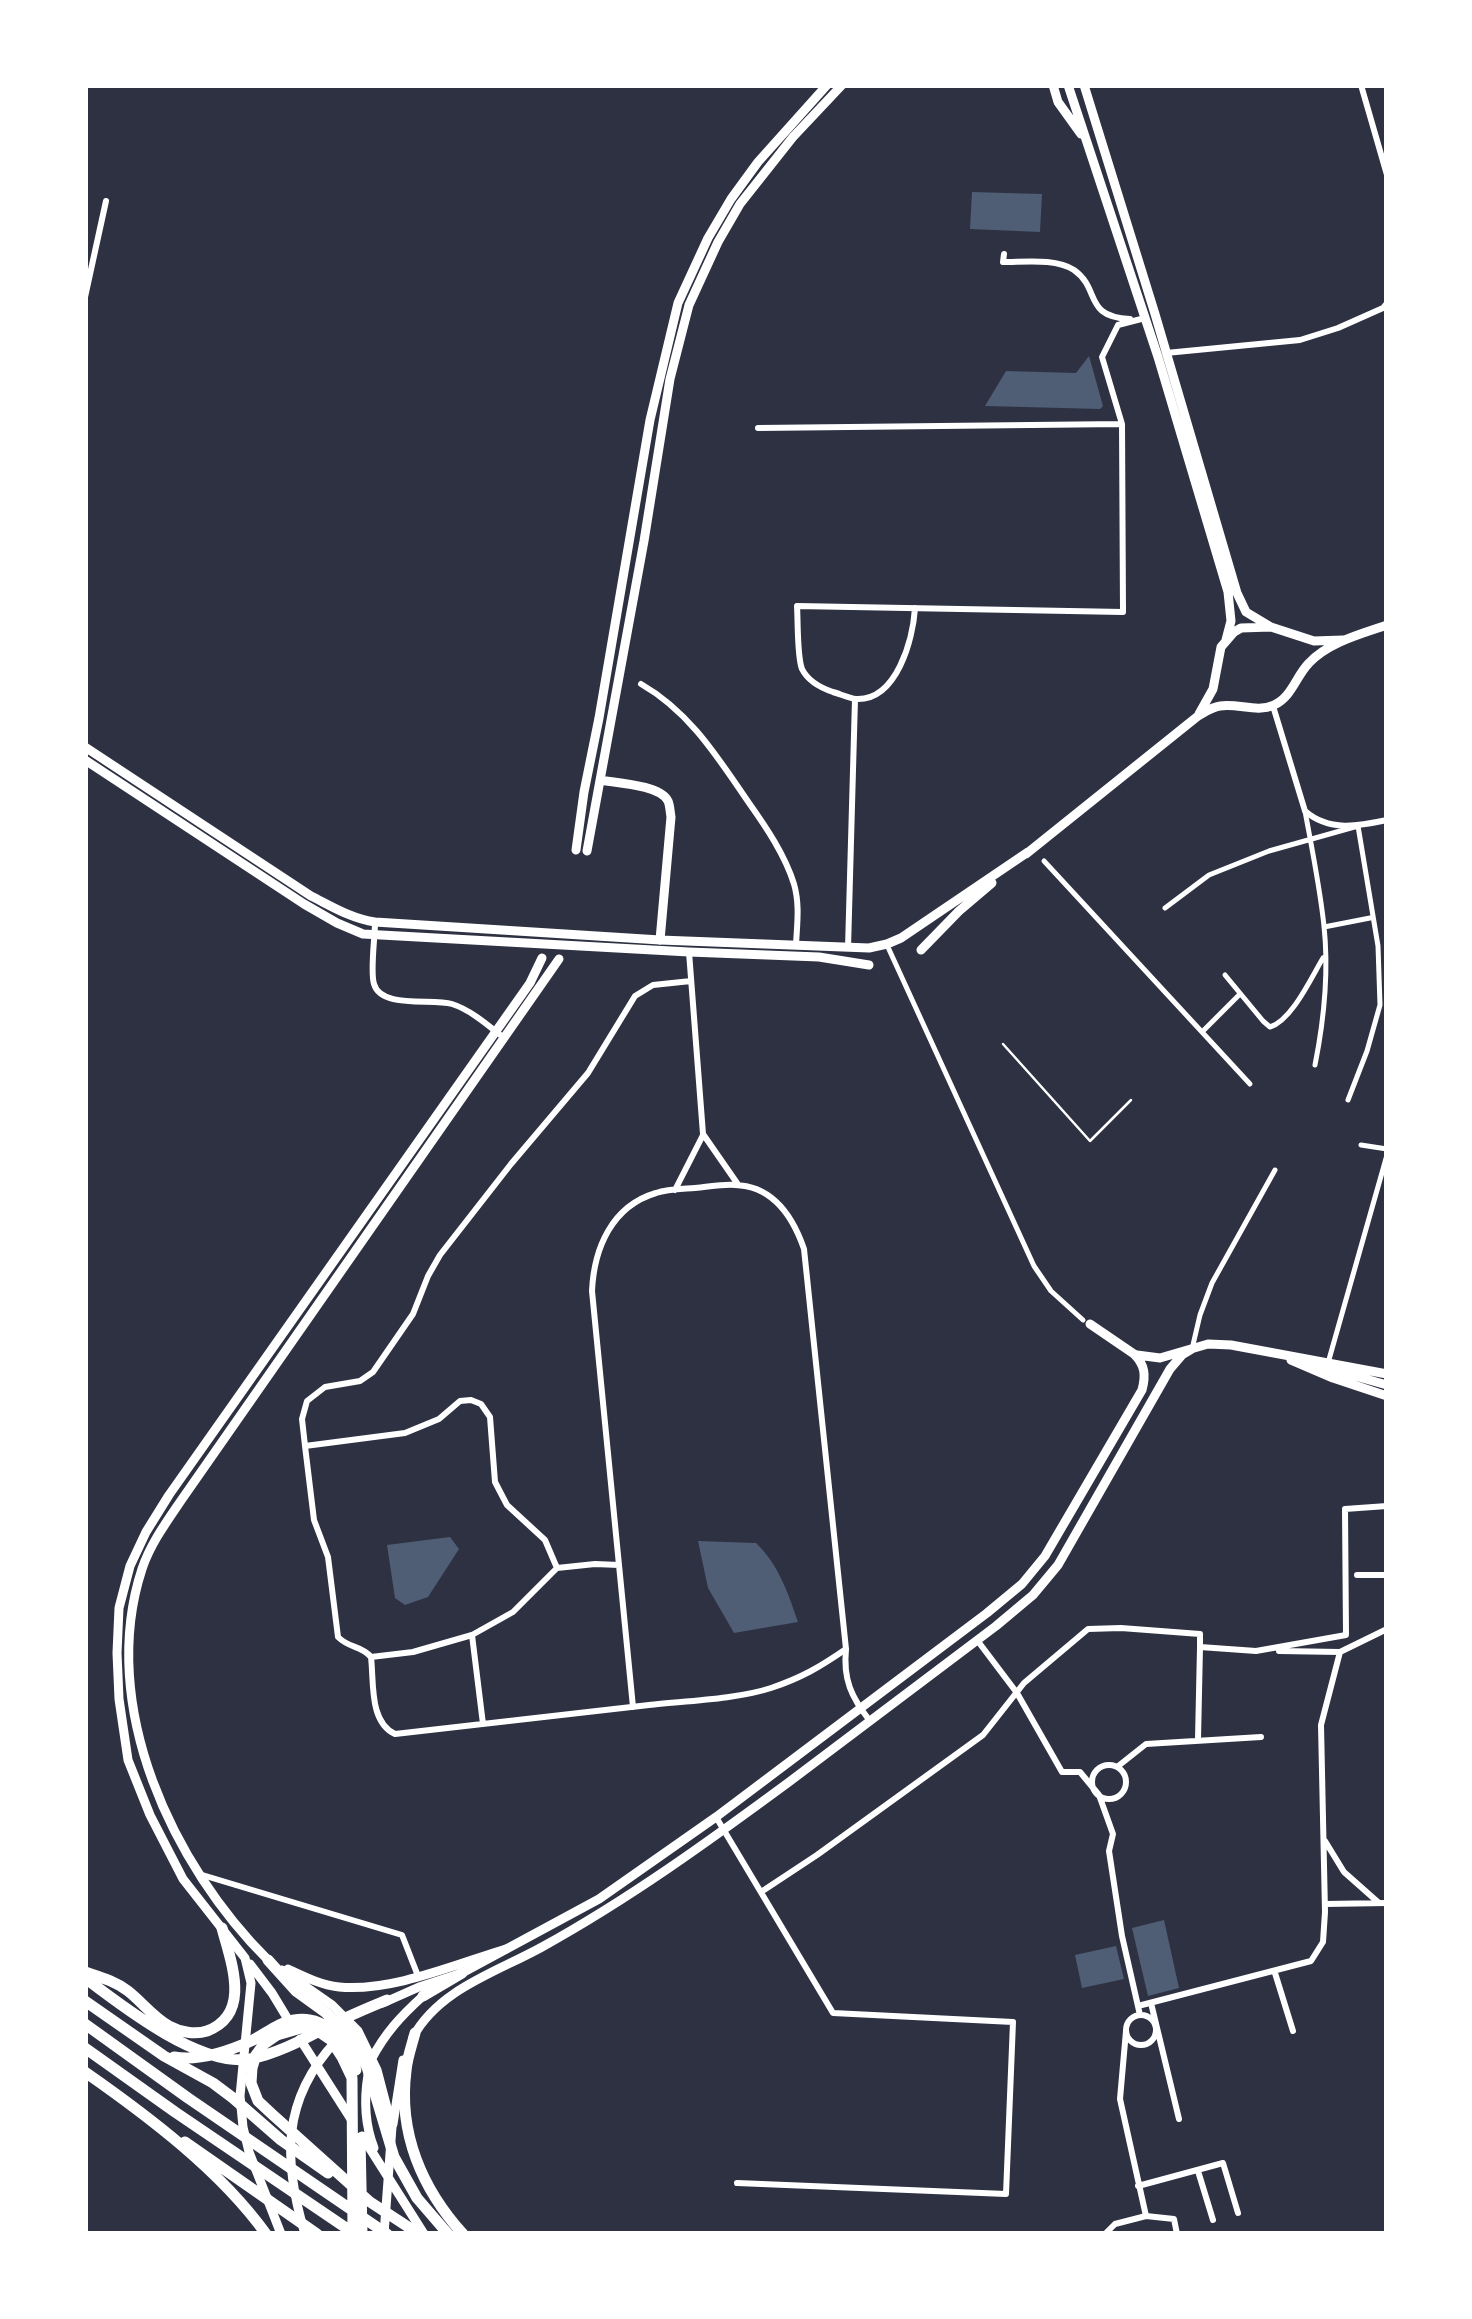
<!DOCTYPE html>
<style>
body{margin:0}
#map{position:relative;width:1472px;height:2319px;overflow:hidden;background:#2d3142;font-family:"Roboto Serif",serif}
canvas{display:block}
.frame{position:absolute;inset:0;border:88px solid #fff;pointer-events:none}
</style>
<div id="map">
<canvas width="1472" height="2319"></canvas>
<div class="frame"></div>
</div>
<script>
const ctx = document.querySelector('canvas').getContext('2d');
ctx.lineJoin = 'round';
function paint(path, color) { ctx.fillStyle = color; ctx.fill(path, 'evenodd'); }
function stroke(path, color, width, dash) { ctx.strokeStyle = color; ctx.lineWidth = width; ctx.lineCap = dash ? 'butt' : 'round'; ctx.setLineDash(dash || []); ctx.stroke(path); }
const water = new Path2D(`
 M972,192L1042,194L1040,232L970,229Z
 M1089,356L1103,406L1100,409L985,406L1006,371L1076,373Z
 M450,1537L459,1549L428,1597L405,1605L395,1598L387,1545Z
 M698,1541L756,1543C779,1565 788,1593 798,1622L734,1633L708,1588Z
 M1164,1920L1179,1988L1148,1996L1132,1928Z
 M1116,1946L1124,1979L1082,1988L1075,1955Z`);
const service = new Path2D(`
 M1003,1044L1090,1141L1131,1100`);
const pedestrian = new Path2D(`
 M1305,811C1312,849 1320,888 1324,926C1329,973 1324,1020 1315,1065
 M1044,861L1250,1084
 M1165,908L1209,875L1269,851L1358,826L1378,946L1380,1005L1367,1051L1348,1100
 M1324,927L1370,918
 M887,945L1034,1266L1051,1291L1083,1320
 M1225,975L1263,1021L1270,1027C1292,1020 1311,978 1323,958
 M1203,1031L1240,994
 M1361,1145L1387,1149
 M1192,1349L1200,1315L1212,1283L1275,1170
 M1328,1363L1387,1155`);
const minor = new Path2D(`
 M1361,85L1387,175
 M1004,254L1003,262C1025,262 1056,258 1074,270C1101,289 1083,317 1130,319
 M85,297L106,201
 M1166,353L1300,340L1338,328L1383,308L1387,303
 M758,428L1122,424
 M915,608C913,639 897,701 856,699C849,698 840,694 833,692C821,688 808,681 802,669C797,657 798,620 797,606L1123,612L1122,424L1102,357L1118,325L1145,318
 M641,684C690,712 718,758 749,803C766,827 785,855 794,884C800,905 797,924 796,945
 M1273,706L1305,811C1329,832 1359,826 1387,820
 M375,922C375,938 370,971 374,984C381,1009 432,998 452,1004C471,1010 489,1026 504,1038
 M848,948L855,699
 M689,952L703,1134L737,1183
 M675,1190L703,1135
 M305,1446L314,1520L328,1557L338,1637C350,1649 361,1645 371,1657
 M619,1565L592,1291C594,1248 612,1206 656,1193C668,1189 683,1189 695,1188C708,1187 722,1184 735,1185C773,1186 793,1217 804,1249L846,1649C843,1679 851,1697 870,1721
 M557,1568L545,1540L507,1505L495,1482L490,1417L481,1404L471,1400L460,1401L439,1419L405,1433L305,1446L302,1419L307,1401L325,1387L360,1381L373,1372L413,1314L428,1276L440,1255L511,1164L588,1073L635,996L653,985L691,981
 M1357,1575H1387
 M472,1635L483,1724
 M977,1640L1017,1693L1062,1772H1080L1099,1795L1113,1834L1109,1851L1122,1936L1140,2015
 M1256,1651L1346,1635L1345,1509L1387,1506
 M1279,1651L1340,1652
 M633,1707L619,1565L595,1564L557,1568L513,1612L472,1635L413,1652L371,1657C374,1682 369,1722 395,1734C480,1724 564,1715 649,1705C685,1701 738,1699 771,1688C801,1678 820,1667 846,1649
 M1198,1739L1200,1647L1256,1651
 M1092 1782a17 17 0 1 1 34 0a17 17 0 1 1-34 0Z
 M1117,1767L1146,1744L1261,1737
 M716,1817L833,2013L1013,2022L1006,2194L737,2183
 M1325,1841L1344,1872L1379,1903
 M199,1874L402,1935L418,1976
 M761,1892L817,1855L983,1735L1024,1683L1088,1629L1121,1628L1200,1634V1647
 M1325,1904L1387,1903
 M1275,1973L1293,2031
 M1151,2003L1179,2119
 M1138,2006L1311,1961L1323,1942L1325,1912L1321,1725L1340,1652L1387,1629
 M1126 2030a15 15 0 1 1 30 0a15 15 0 1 1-30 0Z
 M1198,2171L1213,2220
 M1138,2186L1223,2163L1238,2213
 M1146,2216L1174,2219L1177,2234
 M1105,2234L1115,2224L1146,2216L1120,2099L1126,2031`);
const secondary = new Path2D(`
 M1053,85L1058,102L1081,134
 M1068,85L1158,357L1228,592L1231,621L1226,640
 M1084,85L1155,314L1237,593L1246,612L1271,627
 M1199,714L1213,689L1221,647L1234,632L1241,628L1271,627L1314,641L1343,640
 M85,747L311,896C331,906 352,919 375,922L660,940L869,948L887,944L901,938L1028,852
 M85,760L304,904L337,923L363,934L689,952L819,957L869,965
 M1026,854L1198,716C1205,712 1212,707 1220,706C1238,703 1257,713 1274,705C1292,697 1296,676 1309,663C1329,642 1361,634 1387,625
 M921,950L959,911L992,883
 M1137,1355L1160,1358L1208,1344L1231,1345L1387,1374
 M1291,1360L1333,1378L1387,1396
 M1316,1365L1387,1385
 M383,2003L419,1987L462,1973L599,1899L716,1817L987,1613L1022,1584L1045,1556L1142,1390C1146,1375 1145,1365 1134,1354L1090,1324
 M413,2037C439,1989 497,1972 542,1947C629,1899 709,1841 789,1782C858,1730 927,1678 996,1626L1033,1595L1058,1565L1170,1369L1182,1355L1192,1349
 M393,2124L403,2060
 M305,2234C283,2161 281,2100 336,2041`);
const primary = new Path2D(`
 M600,780C617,783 660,785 668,801C670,805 670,812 671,817L660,940
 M576,850L584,792L599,718L650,420L678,303L708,238L731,199L758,162L827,85
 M587,851L644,541L670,379L689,305L718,242L740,204L793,137L842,85
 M269,1961C173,1866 97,1706 142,1569C150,1545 165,1524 180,1502L559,959
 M250,1964L272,1993L292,2026
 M288,1969C305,1977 321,1985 339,1987C392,1992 456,1964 506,1949
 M282,1970L332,2005L358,2031L377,2070L392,2127L384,2234
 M300,2039L351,2119
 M371,2060C385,2033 401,2016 423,1996
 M368,2075C364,2099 365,2125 374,2148
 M362,2136L424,2234
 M281,2234L249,2152L243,2127L240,2096L251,1983L245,1958L183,1879L150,1815L128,1760L119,1699L117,1653L119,1608L130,1566L146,1532L169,1495L530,983L542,958`);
const motorway = new Path2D(`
 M268,1960L296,1991L325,2012L351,2037L367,2067L394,2157L417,2198L448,2234
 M85,1972C100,1977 115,1981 128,1991C142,2002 153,2017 169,2026C180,2032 195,2035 207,2031C252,2014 231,1962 222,1928
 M85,1978C123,2007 200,2067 250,2059C281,2053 309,2036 337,2022C353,2014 370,2007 387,2000
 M423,1996L462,1973
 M85,2001L164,2056L213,2083L233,2098L281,2140L328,2173
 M85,2024L188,2098L387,2234
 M415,2033C412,2045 407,2058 406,2071C398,2133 422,2189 463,2234
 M85,2048L175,2112L355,2234
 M174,2057C199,2061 227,2052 251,2041C264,2035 279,2022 294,2020C327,2015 346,2042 356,2070
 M85,2072C148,2116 221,2171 266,2234
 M360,2138L362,2234
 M185,2142L317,2234
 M364,2198L419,2234
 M353,2234L352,2078L342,2057L331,2040L315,2029L301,2028L277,2035L264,2044L256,2055L252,2068L251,2083L258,2101L273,2115L370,2202`);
paint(water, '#4f5d75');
stroke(service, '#fff', 2.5);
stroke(pedestrian, '#fff', 5);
stroke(minor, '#fff', 6);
stroke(secondary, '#fff', 9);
stroke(primary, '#fff', 9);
stroke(motorway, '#fff', 11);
</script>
